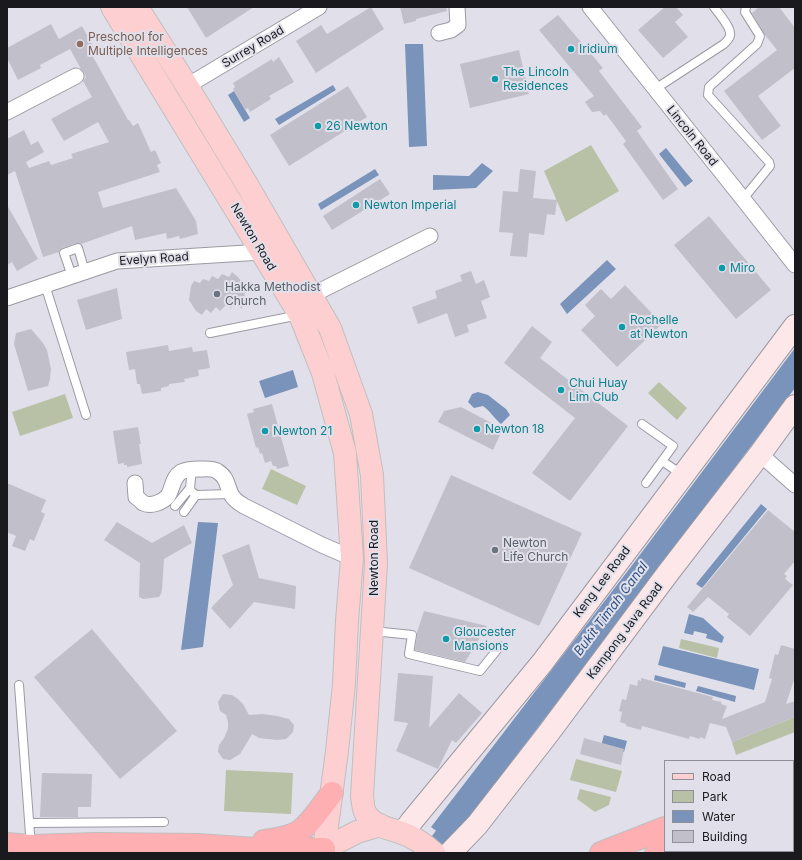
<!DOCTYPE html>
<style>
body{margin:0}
#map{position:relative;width:802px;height:860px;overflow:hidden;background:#e1e0ea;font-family:Inter,sans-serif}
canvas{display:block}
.frame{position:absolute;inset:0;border:8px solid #1a191d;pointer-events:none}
.legend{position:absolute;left:664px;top:760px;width:130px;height:92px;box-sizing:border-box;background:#e1e0ea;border:1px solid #919098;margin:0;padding:5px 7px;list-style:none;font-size:12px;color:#1a191d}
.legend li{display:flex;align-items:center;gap:8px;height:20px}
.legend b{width:20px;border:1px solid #919098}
</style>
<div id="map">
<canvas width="802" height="860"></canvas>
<div class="frame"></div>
<ul class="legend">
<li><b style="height:5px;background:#fecfd1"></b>Road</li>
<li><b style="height:11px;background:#b8c1a5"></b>Park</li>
<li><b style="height:11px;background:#7993ba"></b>Water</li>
<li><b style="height:11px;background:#c1c0ca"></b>Building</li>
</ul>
</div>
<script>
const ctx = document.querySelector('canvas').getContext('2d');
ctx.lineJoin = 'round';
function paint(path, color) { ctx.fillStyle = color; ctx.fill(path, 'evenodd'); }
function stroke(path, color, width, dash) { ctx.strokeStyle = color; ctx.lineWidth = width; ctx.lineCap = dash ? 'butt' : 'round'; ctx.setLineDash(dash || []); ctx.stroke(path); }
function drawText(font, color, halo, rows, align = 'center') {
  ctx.font = font + ' Inter,sans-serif'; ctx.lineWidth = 4; ctx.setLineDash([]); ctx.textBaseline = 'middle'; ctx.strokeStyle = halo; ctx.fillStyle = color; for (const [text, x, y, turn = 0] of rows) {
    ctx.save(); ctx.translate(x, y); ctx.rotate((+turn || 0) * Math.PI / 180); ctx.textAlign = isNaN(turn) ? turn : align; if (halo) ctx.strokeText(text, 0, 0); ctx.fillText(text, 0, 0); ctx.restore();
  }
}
const green = new Path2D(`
 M591,145L619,191L566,222L544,171Z
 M659,382L687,408L677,420L648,393Z
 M65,394L73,418L20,436L12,412Z
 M271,469L306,486L297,505L262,489Z
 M681,639L719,648L717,658L679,648Z
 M795,717V732L736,755L732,742Z
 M576,759L622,771L616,792L570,780Z
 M226,770L293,773L291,814L224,811Z
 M580,789L611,797L609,805L595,812L577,799Z`);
const water = new Path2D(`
 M405,44H423L427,146L409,147Z
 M333,85L336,90L279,125L275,119Z
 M234,91L250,118L244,122L228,95Z
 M666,148L693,181L685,187L659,154Z
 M482,163L493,171L476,188L433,190V175L469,176Z
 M375,169L379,175L321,210L318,204Z
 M607,260L616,269L567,314L560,304Z
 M795,348V388L451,842L431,827L630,568Z
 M293,370L298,387L265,398L259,381Z
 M478,392L488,395L506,409L510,415L501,424C494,418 490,411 483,406L474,408L468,402L472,394Z
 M761,504L767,509L702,588L696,584Z
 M198,522L218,523L203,647L181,650Z
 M689,614L703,618L724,637L722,643L706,638L707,634L694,631L693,635L684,633Z
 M663,646L759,669L754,690L658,665Z
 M655,675L686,683L685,688L654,680Z
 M698,686L736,696L735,702L696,691Z
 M604,735L627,741L624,752L601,746Z`);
const canal = new Path2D(`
 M428,853L452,821`);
const building = new Path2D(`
 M187,7H254L206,38Z
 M371,7L384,29L316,73L296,41L321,25L327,34Z
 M400,7H446L447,11L416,19V21L404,24Z
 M665,7H676L683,15L675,22L688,37L663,58L638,30Z
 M759,7H779L795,28V68L758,96L781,126L762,140L724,91L777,50L765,35L752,13Z
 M558,15L603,68L599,71L642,127L637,131L678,189L663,200L623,144L626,141L606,114L604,116L600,111L592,112L585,102L594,96L539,30Z
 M51,24L59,39L82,26L97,53L92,55L128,120H129L133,126L138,123L151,152L155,150L161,163L157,165L160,172L98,192L103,208L176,188L196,221L198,234L180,239L179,236L167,239L166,233L135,240L132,226L81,244L76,243L62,248L59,252L43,257L15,171L7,175V139L24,130L31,145L38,141L44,152L26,162L29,168L49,161L51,165L73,158L71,154L109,142L98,122L64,141L51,119L92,97L83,81L86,77L84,72L81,69L70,49L40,65L41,68L18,80L7,58V48Z
 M519,50L529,94L470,108L460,64Z
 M279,57L294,82L269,96L271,99L250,112L248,108L245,110L233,89L235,87L233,83L272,59L273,62Z
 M348,86L367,117L289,166L270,135Z
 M520,169L536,171L533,198L557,200L555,215L547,214L544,235L529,233L527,257L510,256L513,233L499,232L503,191L518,192Z
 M380,179L390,194L332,230L323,216Z
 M7,205L38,259L17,271L12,262L7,265Z
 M709,216L771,290L736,319L674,245Z
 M471,271L476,284L484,280L490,297L481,301L487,318L467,325L469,332L455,337L447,313L418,324L412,307L437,298L435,291L462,281L460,275Z
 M232,272L238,277L246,287L242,309L235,303L231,308L226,305L220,311L216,307L211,313L206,309L202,315L196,311L189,300L191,286L194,281L200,283L203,279L209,281L212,276L218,279L222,274L229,277Z
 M625,285L662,324L617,367L581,330L595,316L585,305L601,289L611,299Z
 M117,288L122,319L86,330L77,300Z
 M532,326L552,342L540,358L628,426L570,501L532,473L575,418L504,363Z
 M31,329L43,343L47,350L51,369L50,379L48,386L28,391L14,344L16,333Z
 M168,345L169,351L192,347L193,352L207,350L210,368L198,370L199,376L184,379L185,382L169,384V386L161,388V391L142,394L140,384H137L135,369L129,370L126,352Z
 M272,404L289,466L277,469L276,466H273L271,461L265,463L262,453L260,454L258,447L256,448L247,414L254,412L253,409Z
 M461,407L503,429L493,450L438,422L444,411Z
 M138,427L141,444H139L142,464L127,467V465H124V463L118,464L113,431Z
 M451,475L582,533L539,626L409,568Z
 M7,483L46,500L41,512L45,514L34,541L30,539L25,551L12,546L16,536L7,532Z
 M768,510L795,532V561L784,574L787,576L785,579L793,585L750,636L727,617L729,614L708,597L693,612L687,607Z
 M117,522L152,543L184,525L192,543L164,559L162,590L161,594L159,597L143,599L139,597L140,563L104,540Z
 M249,544L259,578L296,586L295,609L254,602L230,629L211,608L233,585L222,555Z
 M424,611L487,626L465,662L415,650L417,636V632Z
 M92,629L177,731L120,779L34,677Z
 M781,645L795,649V677L786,704L795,701V717L732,742L726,727L710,723L705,739L700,737V739L690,736L689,739L642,726L641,730L626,726V724L620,722L622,712L619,711L622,699L626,700L630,684L637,686L638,680L641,681V678L713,697L712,700L722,702L721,704L727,706L722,719L765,702L772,679L769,678L775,654L778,655Z
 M398,673L433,676L429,728L459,693L482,713L456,743L452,740L438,769L396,751L408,723L394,721Z
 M223,694L232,695L238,699L243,704L249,715L262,714L277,716L289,719L294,725L293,732L286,739L277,740L259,738L252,734L245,746L240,754L230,760L223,759L218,752L219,745L224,738L228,729V722L226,715L220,711L218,702Z
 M584,738L624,749L621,765L580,754Z
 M42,773L92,774L91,807H78V817H40Z`);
const lane = new Path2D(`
 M655,89L724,44C726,42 729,39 730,36C732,28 719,14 714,7
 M743,199L770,166L769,162L708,95L709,87L757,44L760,36L745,12L746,7
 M72,276L64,253L78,248L85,272
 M45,285L86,415
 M210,333L299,315
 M642,424L673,446L646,483
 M662,461L683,475
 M192,469L190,488L191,491L196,495L231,494
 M175,506L190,488
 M184,512L196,495
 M373,631L412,635L409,654L480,671L500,646
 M19,685L30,834V845
 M30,823L164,822`);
const street = new Path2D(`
 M590,7L743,199L795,265
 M439,33L451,30L458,25L457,7
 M187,86L319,7
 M7,112L76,76
 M312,295L430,236
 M7,298L117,261L262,252L268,249
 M760,454L795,485
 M135,483L136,497C138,498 141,501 143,503C151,507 163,502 168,496C173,488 172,478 181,472C187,469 193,469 199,469C204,469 212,468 217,471C228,478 226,484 231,494C233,499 239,503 244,506L322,545L352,558`);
const secondary = new Path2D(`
 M403,833L411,822L542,663L795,326
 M450,853L477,825L547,735L668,573L760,454L795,406`);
const primary = new Path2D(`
 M112,7L300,315L323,373L345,453L352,558L347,621L344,684L337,751L324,849
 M137,7L187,86L246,183L330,328L361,414L372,475L376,563L362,796C363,802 363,810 366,814C374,827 389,828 402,833C414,837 425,845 434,853
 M322,853L324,849L357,832L380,825`);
const highway = new Path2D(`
 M793,775L795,774
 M793,794L795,793
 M793,824L795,823
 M264,841C276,839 290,838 300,831C313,821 322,805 332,793
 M7,844L30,846L96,844L198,845L255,849H324
 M793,844L795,843
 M601,853L665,828
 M656,853L665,849
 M725,853L730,851
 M770,853L775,851`);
const markers = [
 [80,44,4,"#8d6e63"],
 [571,49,4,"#0f9aa8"],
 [495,79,4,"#0f9aa8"],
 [318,126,4,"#0f9aa8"],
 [356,205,4,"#0f9aa8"],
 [722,268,4,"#0f9aa8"],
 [217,294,4,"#6b7280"],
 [622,327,4,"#0f9aa8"],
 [561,390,4,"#0f9aa8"],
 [477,429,4,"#0f9aa8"],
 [265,431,4,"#0f9aa8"],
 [495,550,4,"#6b7280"],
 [446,639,4,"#0f9aa8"]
];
const educationNames = [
 ["Preschool for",88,37],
 ["Multiple Intelligences",88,51]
];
const streetNames = [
 ["Surrey Road",253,47,-31],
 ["Lincoln Road",692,136,51],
 ["Newton Road",253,237,59],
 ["Evelyn Road",154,259,-4],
 ["Newton Road",374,558,-90],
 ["Keng Lee Road",602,582,-53],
 ["Kampong Java Road",625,631,-53]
];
const cultureNames = [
 ["Iridium",579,49],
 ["The Lincoln",503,72],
 ["Residences",503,86],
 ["26 Newton",326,126],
 ["Newton Imperial",364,205],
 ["Miro",730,268],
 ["Rochelle",630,320],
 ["at Newton",630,334],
 ["Chui Huay",569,383],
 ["Lim Club",569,397],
 ["Newton 18",485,429],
 ["Newton 21",273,431],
 ["Gloucester",454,632],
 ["Mansions",454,646]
];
const worshipNames = [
 ["Hakka Methodist",225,287],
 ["Church",225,301],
 ["Newton",503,543],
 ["Life Church",503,557]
];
const waterNames = [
 ["Bukit Timah Canal",611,609,-53]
];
paint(green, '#b8c1a5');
paint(water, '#7993ba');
stroke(canal, '#7993ba', 14);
paint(building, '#c1c0ca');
stroke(lane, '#9b9aa3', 10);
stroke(street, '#9b9aa3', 17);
stroke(secondary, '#9b9aa3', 24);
stroke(primary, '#bfbfc0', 24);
stroke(highway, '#bfbfc0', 24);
stroke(lane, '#fff', 8);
stroke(street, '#fff', 15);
stroke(secondary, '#fee7e8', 22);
stroke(primary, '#fecfd1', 22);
stroke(highway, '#fdafb2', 22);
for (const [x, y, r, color] of markers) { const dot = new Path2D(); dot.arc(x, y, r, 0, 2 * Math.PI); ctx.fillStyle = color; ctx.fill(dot); stroke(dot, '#e1e0ea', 1.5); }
drawText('12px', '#785e54', '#e1e0ea', educationNames, 'left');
drawText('12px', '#1a191d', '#e1e0ea', streetNames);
drawText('12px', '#0d838f', '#e1e0ea', cultureNames, 'left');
drawText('12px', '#5b616d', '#e1e0ea', worshipNames, 'left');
drawText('italic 13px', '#2e5185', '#e1e0ea', waterNames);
</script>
